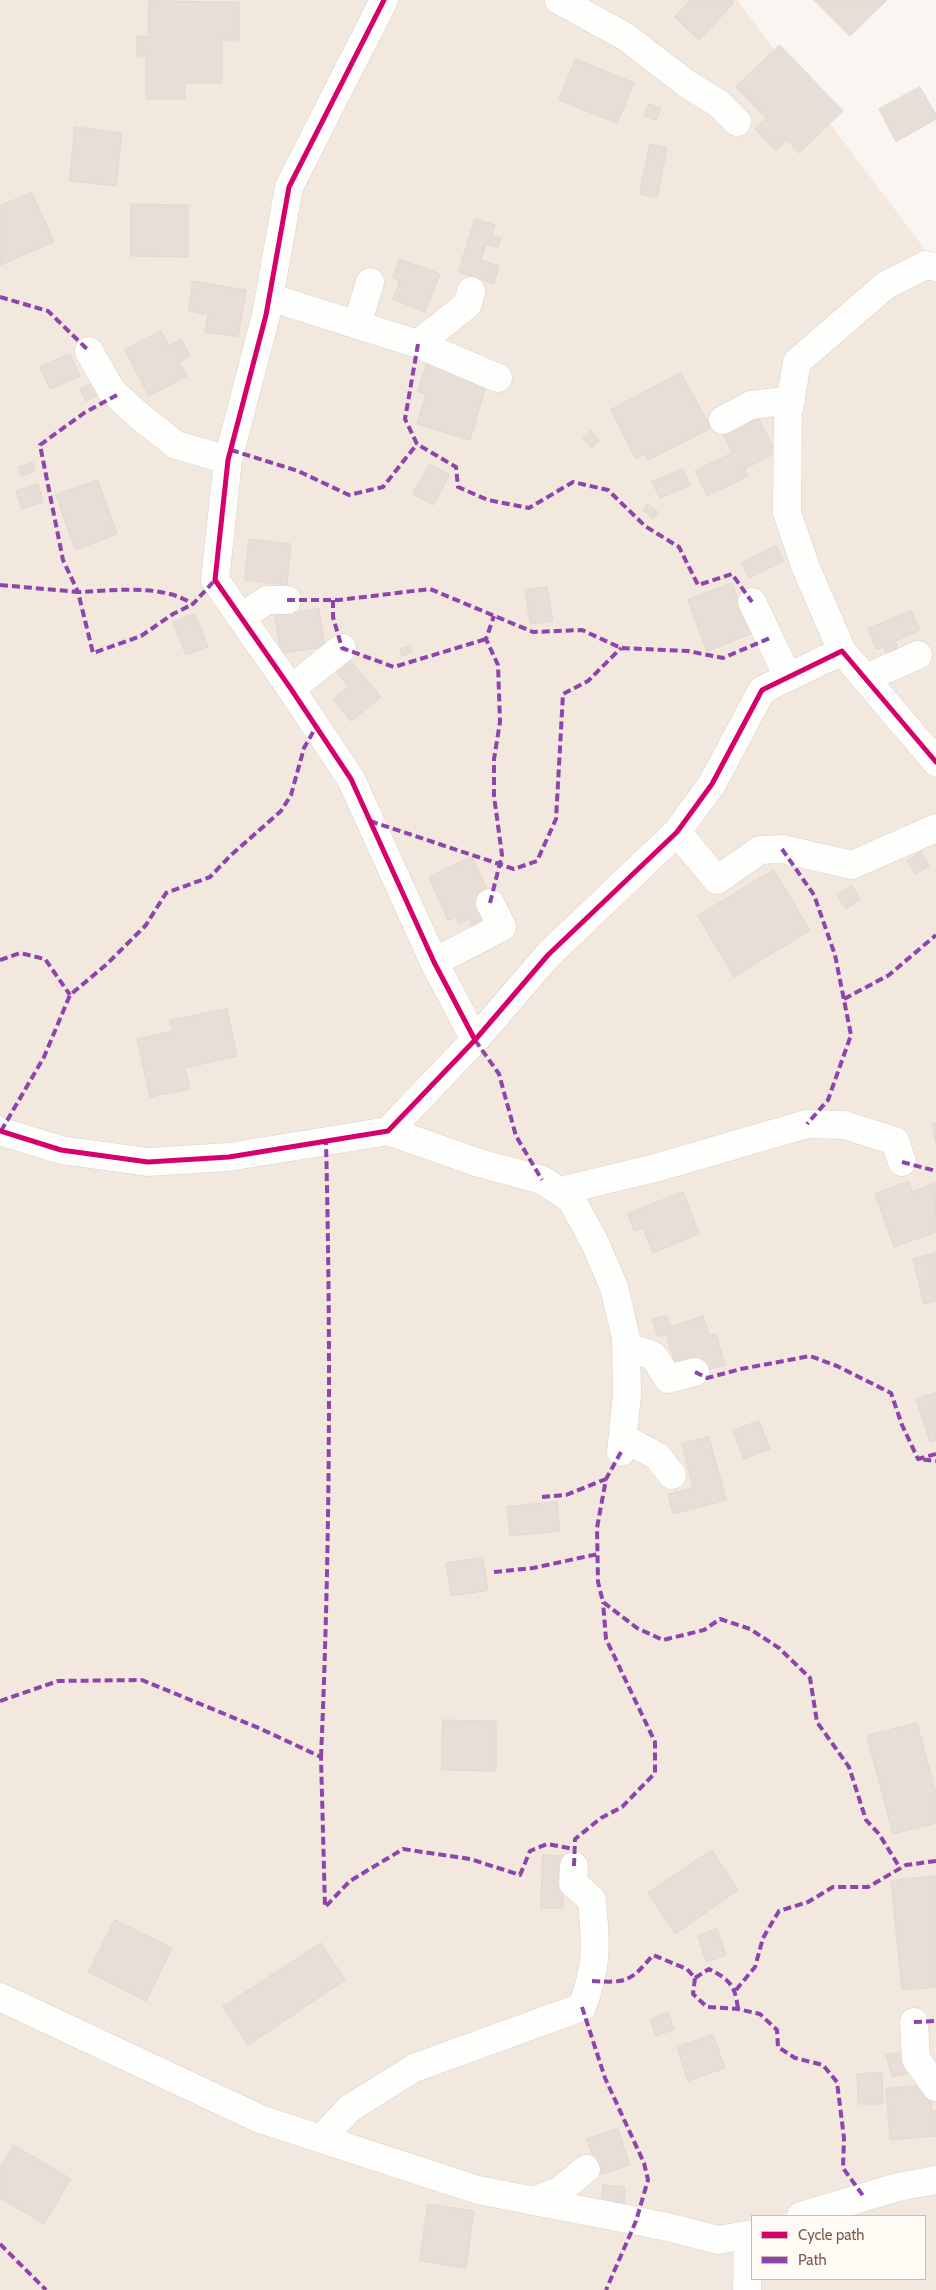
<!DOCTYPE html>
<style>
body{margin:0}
#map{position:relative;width:936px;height:2290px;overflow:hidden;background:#f9f5f0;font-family:Cabin,sans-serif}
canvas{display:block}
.legend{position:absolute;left:751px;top:2215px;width:175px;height:65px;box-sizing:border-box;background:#fffaf3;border:1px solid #cabbb1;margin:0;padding:6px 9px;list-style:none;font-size:15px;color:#7a5c4d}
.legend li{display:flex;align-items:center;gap:10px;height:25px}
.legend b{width:25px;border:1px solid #cabbb1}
</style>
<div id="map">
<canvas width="936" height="2290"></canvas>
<ul class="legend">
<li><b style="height:6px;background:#d6006c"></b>Cycle path</li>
<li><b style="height:6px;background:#8e44ad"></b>Path</li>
</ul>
</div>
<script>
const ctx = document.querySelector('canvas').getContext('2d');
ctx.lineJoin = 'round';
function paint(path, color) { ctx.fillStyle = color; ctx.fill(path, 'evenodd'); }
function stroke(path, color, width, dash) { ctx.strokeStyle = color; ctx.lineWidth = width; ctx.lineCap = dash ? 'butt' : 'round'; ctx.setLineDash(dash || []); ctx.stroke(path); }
const residential = new Path2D(`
 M0,0H737L936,264V2290H0ZM752,2216H925V2279H752Z`);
const building = new Path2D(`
 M691,0H731L734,3L699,40L675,17Z
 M814,0H887L850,36Z
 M149,1L239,2V40H222V83H185V99H146V56H137V36L148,37Z
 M780,45L843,111L799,153L787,140L776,151L755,129L766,118L736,87Z
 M576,59L634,83L617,123L559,100Z
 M920,87L936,115V119L896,142L879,109Z
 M649,104L661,108L656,120L645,116Z
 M75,127L122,133L116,186L70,181Z
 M650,144L667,148L657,198L640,194Z
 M32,193L54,242L0,265V206Z
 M131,204L188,205V257L131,256Z
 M475,219L495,225L492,235L501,238L498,247L486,244L481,260L499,266L494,284L459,272Z
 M400,259L440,274L425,312L393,299L400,281L393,278Z
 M193,281L246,290L238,337L205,332L208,314L189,311Z
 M161,331L169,346L181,339L190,356L179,362L187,376L149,396L125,350Z
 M70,354L80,376L50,389L40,367Z
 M428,360L488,379L470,440L417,424L426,394L418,392Z
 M681,373L711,428L648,460L645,454L636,459L611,410Z
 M99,380L104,392L86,401L80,389Z
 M758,417L776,453L744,469L748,476L707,496L695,471L732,453L723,434Z
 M591,431L599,441L592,448L583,438Z
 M33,463L35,471L21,476L19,467Z
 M430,464L450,475L433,505L413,494Z
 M683,469L690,485L660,498L652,482Z
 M98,480L117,534L75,550L56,495Z
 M38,484L43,502L22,509L16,491Z
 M648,504L659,513L653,519L643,510Z
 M249,539L291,544L287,585L245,580Z
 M776,546L784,561L749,578L742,563Z
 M732,583L751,634L707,651L688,600Z
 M547,587L553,621L530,624L525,590Z
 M319,609L325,647L281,653L275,616Z
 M911,611L920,630L895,641L898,648L886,653L884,647L876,649L868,629Z
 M195,614L208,647L186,655L173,622Z
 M410,646L412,652L402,656L400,649Z
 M351,661L381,697L351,721L333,699L349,686L337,673Z
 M921,852L929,866L916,874L907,861Z
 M472,857L487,890L478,894L490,919L472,927L469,919L459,924L456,917L448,920L429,877Z
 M774,870L810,930L734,977L698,916Z
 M852,886L860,900L846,909L837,895Z
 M227,1009L237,1056L185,1068L190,1089L150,1097L137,1039L173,1031L170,1021Z
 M936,1123V1143L932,1124Z
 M909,1182L912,1192L935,1183L936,1232L894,1247L875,1194Z
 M683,1192L699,1234L653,1253L643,1228L634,1231L628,1214Z
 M936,1253V1301L924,1304L913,1259Z
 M667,1316L670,1327L703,1316L709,1335L716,1334L725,1365L707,1370L704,1362L677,1370L666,1334L658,1336L652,1320Z
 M936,1393V1440L930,1442L916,1399Z
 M759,1421L770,1449L744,1459L733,1431Z
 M709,1437L726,1500L673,1514L668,1494L693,1488L682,1444Z
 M557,1502L560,1531L510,1536L507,1507Z
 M483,1558L488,1590L451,1596L446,1563Z
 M443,1720L496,1721V1771L442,1770Z
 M917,1723L936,1793V1823L893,1834L867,1736Z
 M712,1850L738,1890L675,1934L648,1893Z
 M543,1855L564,1856L563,1908H541Z
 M936,1876V1987L902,1990L891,1881Z
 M115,1920L172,1948L146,2001L89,1972Z
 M717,1929L726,1955L706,1962L698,1936Z
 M321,1943L345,1980L248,2045L223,2007Z
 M668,2012L674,2029L656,2036L650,2020Z
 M713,2035L725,2068L688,2081L677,2047Z
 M903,2052L907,2074L892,2077L886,2055Z
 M882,2073L883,2104H858L857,2074Z
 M930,2085L932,2112L936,2111V2136L890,2140L886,2089Z
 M618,2129L630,2165L599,2175L587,2139Z
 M14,2145L71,2179L44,2224L0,2198V2168Z
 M603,2185L625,2187L624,2204L602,2203Z
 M428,2204L474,2211L466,2268L420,2261Z`);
const street = new Path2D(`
 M384,0L289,187L266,315L228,460L215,580L291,689L351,779L434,962L475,1040
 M559,0L626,37L687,84L718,103L737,122
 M269,297L418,344L498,378
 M357,325L370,282
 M418,344L468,304L471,291
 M89,351L111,390L137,414L176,445L228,460
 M723,420L751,405L791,400
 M752,602L788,677
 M241,617L267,600H287
 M842,651L806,568L787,513L788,415L797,362L886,285L926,265L936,267
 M866,678L918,655
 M291,689L342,648
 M677,832L717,880L760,850L782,849L852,865L936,828
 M434,962L502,927L490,903
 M0,1131L61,1150L148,1162L229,1157L388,1131L475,1040L548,955L677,832L712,784L762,690L842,651L936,762
 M388,1131L479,1163L542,1180L571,1199L594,1241L614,1287L626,1338L627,1395L621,1452
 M560,1191L655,1168L807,1124L844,1125L895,1141L902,1162
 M626,1346L654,1356L668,1379L695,1372
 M623,1438L657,1456L672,1475
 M0,1997L260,2119L478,2190L668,2227L718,2240L752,2234
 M914,2022L916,2059L936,2087
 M321,2139L350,2108L414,2068L582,2007C598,1965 596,1944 592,1900L573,1883L574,1866
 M533,2201L559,2191L586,2169
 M801,2216L898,2187L936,2180
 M747,2290L748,2236`);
const quiet = new Path2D(`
 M0,297L48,311L89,351
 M418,344L405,419L417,444L456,467L458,487L488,500L529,508L573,482L608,490L645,526L679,547L698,585L732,574L752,602
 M117,395L84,413L40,445L63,560L78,592C115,591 160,583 193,604L215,580
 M231,450L298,471L349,495L383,487L417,444
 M0,585L78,592L93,653L141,636L173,614L193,604
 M287,600H339L430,589L533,632L582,630L621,648L688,651L723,658L770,638
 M333,600V617L342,648L394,667L486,639
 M370,821L514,869L537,861L556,819L563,694L588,681L621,648
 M782,849L814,895L835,955L851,1035L828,1100L807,1124
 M490,903L502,855L494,796V759L500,722L498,665L486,639L494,616
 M0,960L20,953L45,959L70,995
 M844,999L889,975L936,935
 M475,1040L499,1074L516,1136L542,1180
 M1,1131L44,1057L70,995L107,964L146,925L166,893L210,877L230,856L281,811L291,795L304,748L316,727
 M902,1162L936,1171
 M695,1372L707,1378L741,1369L810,1356L837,1366L891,1393L902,1425L918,1459
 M621,1452L606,1479L597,1528L598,1582L603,1602L637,1628L663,1640L704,1630L720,1619L750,1629L779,1648L810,1678L817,1722L849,1767L866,1820L879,1834L900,1868
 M936,1454L918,1459L936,1461
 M542,1497L566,1495L606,1479
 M494,1572L533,1568L598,1554
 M0,1701L58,1681L142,1680L261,1729L321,1757L325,1907L350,1881L403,1849L470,1859L520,1875L530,1851L547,1844L574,1849
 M321,1757C330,1552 331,1347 326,1142
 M574,1866L575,1839L601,1818L622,1807L655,1773V1742L606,1639L603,1602
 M695,1978L709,1969C730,1980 735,1985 738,2009
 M592,1981C627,1983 630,1982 653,1955L687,1969L695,1978L693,1994L707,2007L738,2009L760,2014L777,2030L778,2047L795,2058L823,2065L837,2082L844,2138L843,2168L864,2197
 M736,1990L755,1967L763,1938L779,1911L808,1902L833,1887H868L906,1865L936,1861
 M582,2007L605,2078L644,2163L648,2180L636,2221L606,2290
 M914,2022L936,2021
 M0,2244L46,2290`);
const cycleway = new Path2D(`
 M384,0L289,187L266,315L228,460L215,580L291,689L351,779L434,962L475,1040
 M0,1131L61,1150L148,1162L229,1157L388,1131L475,1040L548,955L677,832L712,784L762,690L842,651L936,762`);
paint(residential, '#f2e8de');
paint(building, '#e6ded7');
stroke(building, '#e2d8d2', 1);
stroke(street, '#d7d1cb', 29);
stroke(street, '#fefefd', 28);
stroke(quiet, '#8e44ad', 4, [8, 4]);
stroke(cycleway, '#d6006c', 5);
</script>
